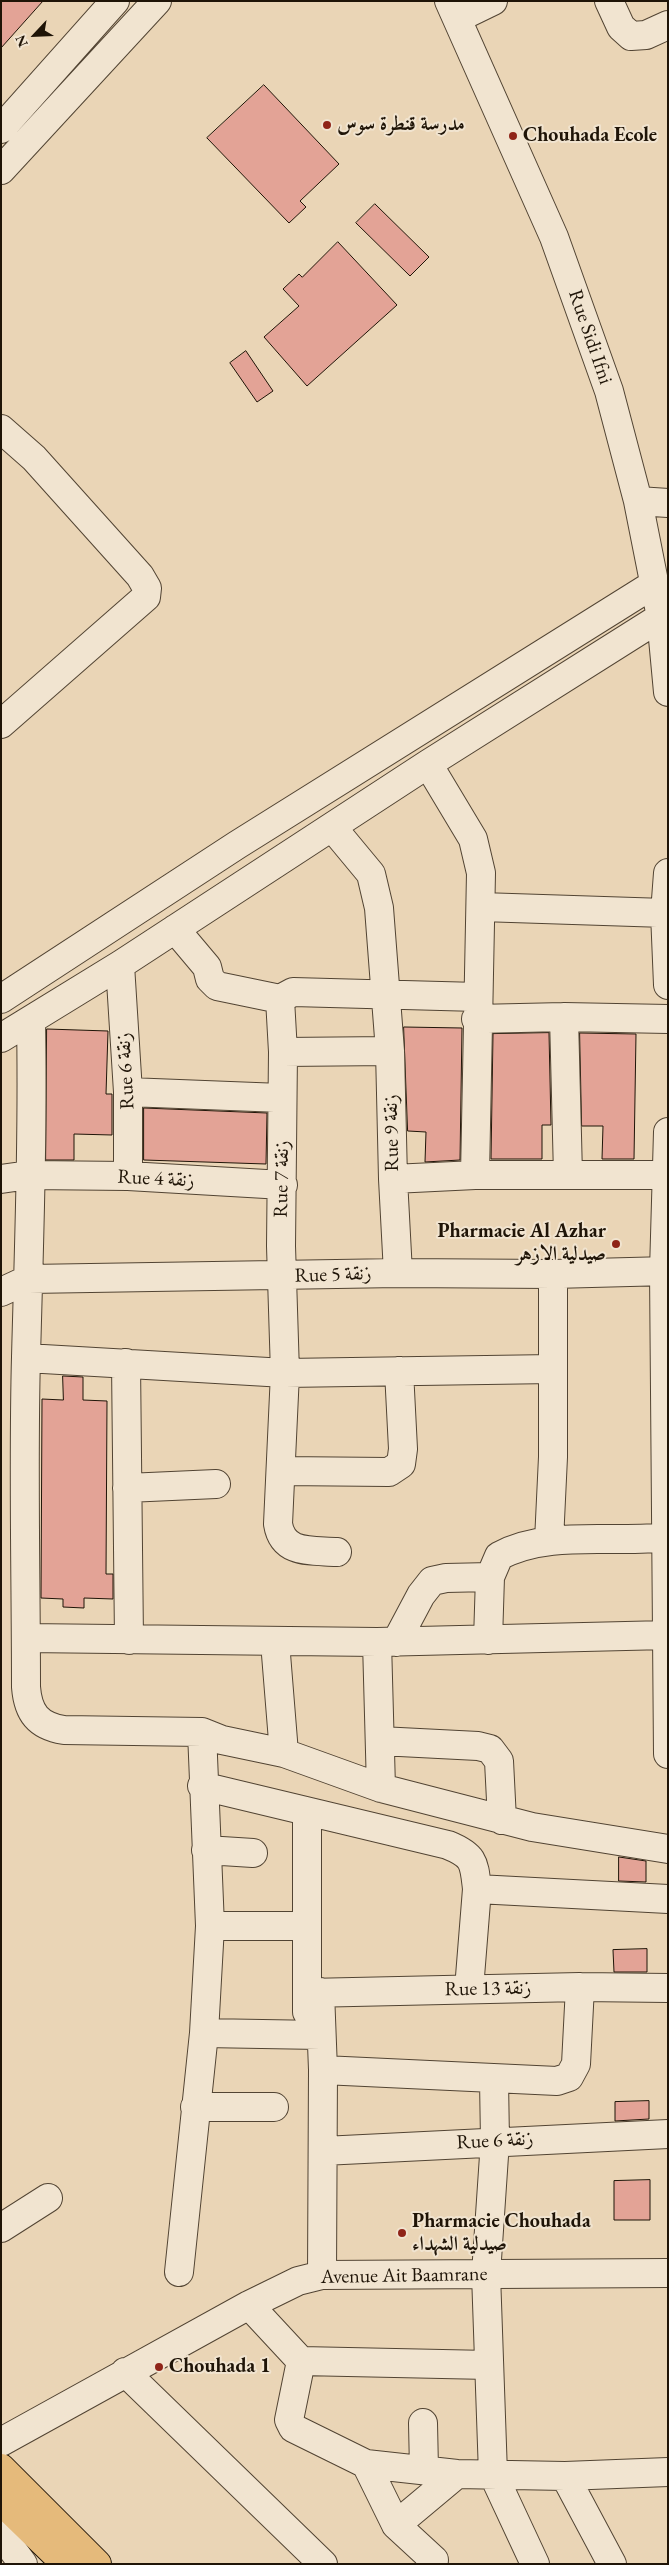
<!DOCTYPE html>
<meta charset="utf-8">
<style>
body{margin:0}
#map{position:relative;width:669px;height:2565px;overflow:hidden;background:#ead5b6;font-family:"EB Garamond",serif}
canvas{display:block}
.frame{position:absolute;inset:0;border:2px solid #1f1407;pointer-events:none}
.north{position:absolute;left:10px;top:10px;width:50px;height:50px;-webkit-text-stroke:4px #f1e4d0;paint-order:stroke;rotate:245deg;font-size:14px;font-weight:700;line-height:20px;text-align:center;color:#1f1407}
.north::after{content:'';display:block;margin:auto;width:18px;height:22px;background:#1f1407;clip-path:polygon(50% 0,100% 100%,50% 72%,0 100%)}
</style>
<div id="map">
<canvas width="669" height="2565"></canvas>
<div class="frame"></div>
<div class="north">N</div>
</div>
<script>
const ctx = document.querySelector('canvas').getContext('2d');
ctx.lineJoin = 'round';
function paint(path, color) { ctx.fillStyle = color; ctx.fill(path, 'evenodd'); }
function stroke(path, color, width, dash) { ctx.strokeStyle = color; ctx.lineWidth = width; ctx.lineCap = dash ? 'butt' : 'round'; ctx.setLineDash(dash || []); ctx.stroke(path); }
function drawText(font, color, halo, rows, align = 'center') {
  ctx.font = font + ' "EB Garamond",Amiri,serif'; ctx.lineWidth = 4; ctx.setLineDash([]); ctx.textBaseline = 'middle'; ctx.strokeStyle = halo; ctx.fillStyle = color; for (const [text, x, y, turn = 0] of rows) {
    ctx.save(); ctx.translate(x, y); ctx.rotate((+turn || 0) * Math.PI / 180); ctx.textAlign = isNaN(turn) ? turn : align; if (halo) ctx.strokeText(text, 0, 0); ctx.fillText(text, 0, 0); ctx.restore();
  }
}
const building = new Path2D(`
 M1,1H43L1,48Z
 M264,85L339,164L300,201L306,207L289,223L207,138Z
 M375,204L429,257L410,276L356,223Z
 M338,242L397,305L307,386L264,337L299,306L283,289L299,274L302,277Z
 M246,351L273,391L257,402L230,363Z
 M404,1027L462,1028L460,1160L425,1162L426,1132L408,1131Z
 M47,1029L108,1031L106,1094H112V1135L74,1134V1160H46Z
 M549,1033L551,1125H542V1159H491L493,1034Z
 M580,1033L636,1034L634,1159H602L603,1126H582Z
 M144,1108L267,1113L266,1164L144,1160Z
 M63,1376L83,1377V1400L107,1401L106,1574H113V1599L84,1598V1608L63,1607V1599L41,1598L42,1399L63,1400Z
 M619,1857L646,1861V1882L619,1881Z
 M647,1949V1972H614L613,1950Z
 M649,2101V2119L615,2121V2102Z
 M650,2180V2220H614V2181Z`);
const minor = new Path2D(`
 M449,1L554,237L609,391L638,501L661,617L668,692
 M609,1L621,27L631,36L646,35L668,25
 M458,18L493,1
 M1,129L115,1
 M1,170L157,1
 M1,429L34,458L140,576L147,588L146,597L1,724
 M638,501L668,503
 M428,764L473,839L481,873L475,1175
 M332,827L371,874L379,908L390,1051L393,1179L398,1273
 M668,873L665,913L668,985
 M481,907L665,913
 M175,929L207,967L210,979L217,986L280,999
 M120,965L128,1092V1176
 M1,999L237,845L654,584
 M564,1017L568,1175
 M476,1019L564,1017L668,1019
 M31,1020C33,1132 29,1245 26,1357C23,1467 26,1577 26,1687C28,1713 38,1726 64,1730L202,1732L222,1740L284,1753L381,1788L532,1827L668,1849
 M1,1038L120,965L428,764L661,617
 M283,1052L390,1051
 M128,1092L281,1098
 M668,1132L664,1271L668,1754
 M1,1179L29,1175L128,1176L283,1185
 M393,1179L475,1175H668
 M1,1292L29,1279L398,1273L553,1274L668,1271
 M26,1358L285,1373L553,1369
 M126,1363L129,1640
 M281,1471L389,1472L401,1464L403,1449L399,1371
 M127,1488L216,1484
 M549,1541L553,1457V1274
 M337,1552C312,1550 283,1555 278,1524L285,1373L281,1246L283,1052L280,999L293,992L478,997
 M26,1638L377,1642L667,1635
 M488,1640L490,1577L499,1556C550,1529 612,1544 668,1537
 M275,1642L284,1753
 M377,1642L381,1788
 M396,1642L421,1595L432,1581L446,1578L490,1577
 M380,1741L478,1746L490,1749L499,1761L502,1820
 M202,1786L448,1845C475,1856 474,1863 477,1889L668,1899
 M206,1850L253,1853
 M210,1926H307
 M469,1989L477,1889
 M320,1992L323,2070L322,2275
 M308,1993L580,1987L668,1988
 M307,2012V1812
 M204,2033L320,2035
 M323,2070L557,2081L569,2077L576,2064L580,1987
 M494,2080L495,2141L486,2274L493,2474L535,2564
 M195,2107H274
 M323,2151L668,2134
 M1,2228L48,2198
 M179,2272L204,2033L210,1926L202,1732
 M249,2305L301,2361L289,2420L293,2428L366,2464
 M301,2361L489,2365
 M125,2372L323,2564
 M423,2423L424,2469
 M1,2442L249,2305L298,2281L322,2275L668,2273
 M565,2476L612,2564
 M396,2525L457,2474
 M1,2534L23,2564
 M430,2564L434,2560L396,2525L366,2464L457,2474L565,2476L668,2472`);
const major = new Path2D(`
 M1,2468L97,2564
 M1,2501L66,2564`);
const markers = [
 [327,125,5,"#8f2418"],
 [513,136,5,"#8f2418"],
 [616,1244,5,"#8f2418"],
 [402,2233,5,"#8f2418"],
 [159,2367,5,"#8f2418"]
];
const poiNames = [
 ["مدرسة قنطرة سوس",337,125],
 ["Chouhada Ecole",523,136],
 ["Pharmacie Al Azhar",606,1232,"right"],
 ["صيدلية الازهر",606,1255,"right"],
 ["Pharmacie Chouhada",412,2222],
 ["صيدلية الشهداء",412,2245],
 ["Chouhada 1",169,2367]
];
const streetNames = [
 ["Rue Sidi Ifni",590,337,71],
 ["Rue 6 زنقة",126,1071,-93],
 ["Rue 9 زنقة",392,1133,-91],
 ["Rue 4 زنقة",156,1179,3],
 ["Rue 7 زنقة",282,1179,-89],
 ["Rue 5 زنقة",333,1275,-2],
 ["Rue 13 زنقة",488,1989,-1],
 ["Rue 6 زنقة",495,2141,-3],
 ["Avenue Ait Baamrane",404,2276,-1]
];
paint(building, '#e3a396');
stroke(building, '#1f1407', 1);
stroke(minor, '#524433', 30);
stroke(major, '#1f1407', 30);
stroke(minor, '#f1e4d0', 28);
stroke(major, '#e5ba7b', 28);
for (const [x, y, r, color] of markers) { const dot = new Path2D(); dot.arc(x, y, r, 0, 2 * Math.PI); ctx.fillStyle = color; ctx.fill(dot); stroke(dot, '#f1e4d0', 2); }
drawText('bold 20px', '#1f1407', '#f1e4d0', poiNames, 'left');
drawText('20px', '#1f1407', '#f1e4d0', streetNames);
</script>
